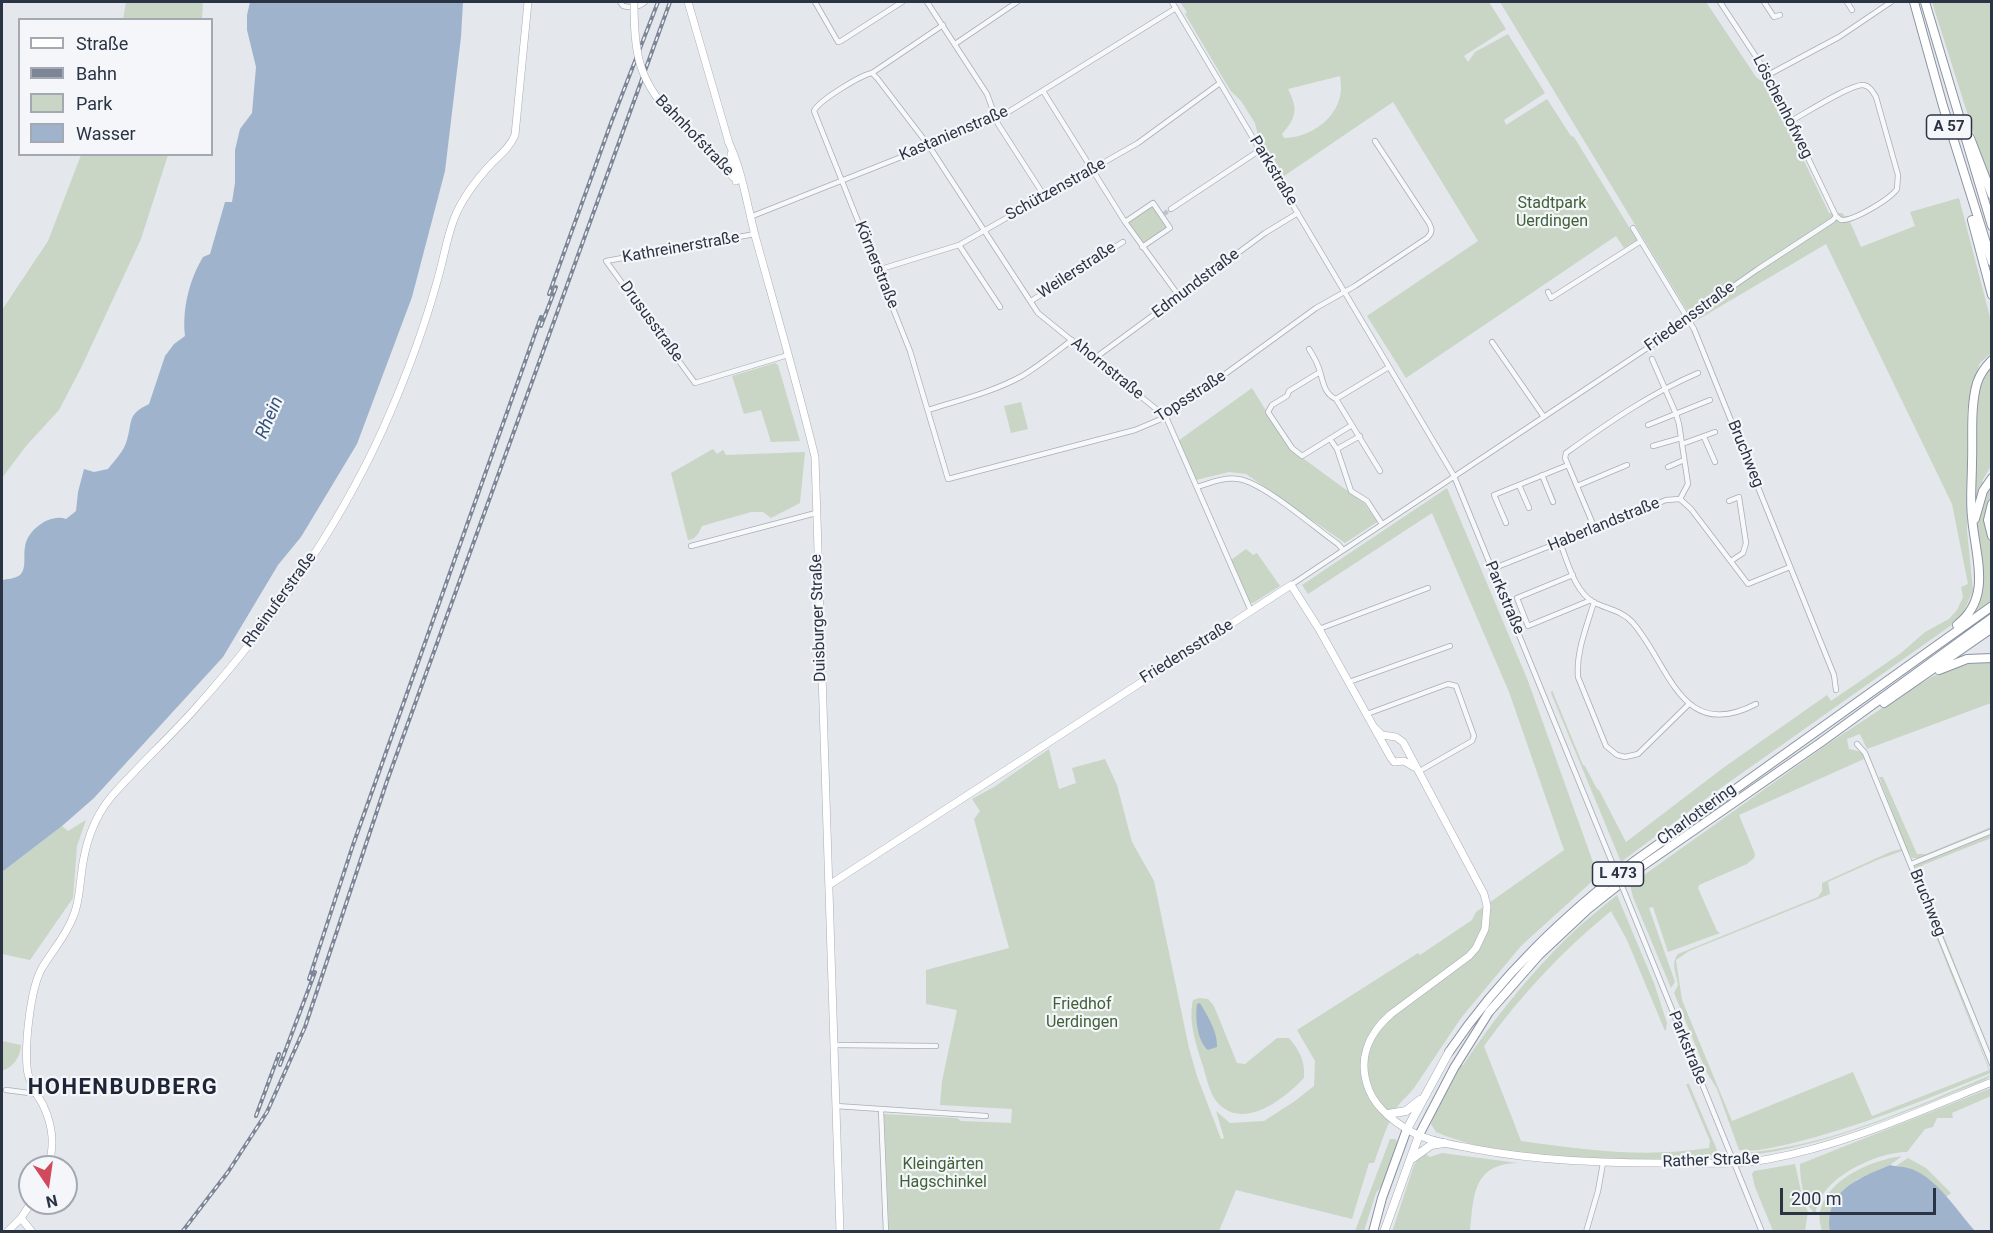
<!DOCTYPE html>
<meta charset="utf-8">
<style>
body{margin:0}
#map{position:relative;width:1993px;height:1233px;overflow:hidden;background:#e4e7ec;font-family:Roboto,sans-serif}
canvas{display:block}
.frame{position:absolute;inset:0;border:3px solid #2b3445;pointer-events:none}
.legend{position:absolute;left:18px;top:18px;width:195px;height:138px;box-sizing:border-box;background:#f4f6f9;border:2px solid #a4a8b1;margin:0;padding:8px 10px;list-style:none;font-size:18px;color:#2b3445}
.legend li{display:flex;align-items:center;gap:12px;height:30px}
.legend b{width:30px;border:2px solid #a4a8b1}
.north{position:absolute;left:18px;top:1155px;width:60px;height:60px;box-sizing:border-box;background:#f4f6f9;border:2px solid #a4a8b1;border-radius:50%;rotate:167deg;font-size:16px;font-weight:700;line-height:24px;text-align:center;color:#2b3445}
.north::after{content:'';display:block;margin:auto;width:21px;height:27px;background:#d1495b;clip-path:polygon(50% 0,100% 100%,50% 72%,0 100%)}
.scale{position:absolute;left:1780px;top:1188px;width:156px;height:27px;box-sizing:border-box;border:3px solid #2b3445;border-top:0;padding-left:8px;font-size:18px;line-height:21px;white-space:nowrap;color:#2b3445;-webkit-text-stroke:4px #f4f6f9;paint-order:stroke}
</style>
<div id="map">
<canvas width="1993" height="1233"></canvas>
<div class="frame"></div>
<ul class="legend">
<li><b style="height:8px;background:#fff"></b>Straße</li>
<li><b style="height:8px;background:#7d8696"></b>Bahn</li>
<li><b style="height:16px;background:#c9d6c5"></b>Park</li>
<li><b style="height:16px;background:#9fb4cc"></b>Wasser</li>
</ul>
<div class="north">N</div>
<div class="scale">200 m</div>
</div>
<script>
const ctx = document.querySelector('canvas').getContext('2d');
ctx.lineJoin = 'round';
function paint(path, color) { ctx.fillStyle = color; ctx.fill(path, 'evenodd'); }
function stroke(path, color, width, dash) { ctx.strokeStyle = color; ctx.lineWidth = width; ctx.lineCap = dash ? 'butt' : 'round'; ctx.setLineDash(dash || []); ctx.stroke(path); }
function drawText(font, color, halo, rows, align = 'center') {
  ctx.font = font + ' Roboto,sans-serif'; ctx.lineWidth = 4.5; ctx.setLineDash([]); ctx.textBaseline = 'middle'; ctx.strokeStyle = halo; ctx.fillStyle = color; for (const [text, x, y, turn = 0] of rows) {
    ctx.save(); ctx.translate(x, y); ctx.rotate((+turn || 0) * Math.PI / 180); ctx.textAlign = isNaN(turn) ? turn : align; if (halo) ctx.strokeText(text, 0, 0); ctx.fillText(text, 0, 0); ctx.restore();
  }
}
const green = new Path2D(`
 M126,2H203L202,19H123Z
 M1180,2H1489L1506,29L1464,56L1468,62L1475,52L1508,34L1545,93L1504,120L1506,125L1547,99L1571,136L1574,137L1637,240L1624,248L1616,236L1406,378L1367,316L1478,241L1393,102L1284,176L1258,135L1255,123L1241,101L1230,90L1185,14L1187,12ZM1340,76C1341,84 1342,92 1339,100C1332,123 1306,138 1284,138L1282,134C1297,117 1298,109 1288,89Z
 M1500,2H1706L1756,77L1768,86L1829,213H1842L1851,224L1861,247L1915,226L1910,212L1959,198L1991,321V353L1980,363L1971,389L1967,412V530L1973,591L1964,611L1953,624L1711,795L1621,862L1551,693L1552,690L1583,765L1585,766L1597,789L1599,790L1626,842L1723,768L1827,695L1831,701L1901,653L1925,632L1949,619L1957,610L1963,597L1961,587L1968,584L1952,504L1826,244L1694,322Z
 M1932,2H1991V183L1979,150Z
 M81,155H168L141,239L81,368L59,410L26,446L2,478V310L48,241Z
 M1152,206L1167,228L1143,244L1128,222Z
 M775,363L778,365L800,441L771,442L761,410L744,414L732,376Z
 M1991,369V466L1982,481L1988,485L1991,480V500L1989,505L1991,541V602L1967,619L1978,600L1973,522L1976,399L1983,374Z
 M1252,388L1289,448L1364,503L1377,522L1345,543L1246,474L1229,472L1196,480L1178,441Z
 M1021,402L1028,429L1011,433L1004,406Z
 M713,449L717,454L723,450L726,455L805,452L800,503L771,518L763,512H751L702,526C699,533 696,539 688,540L671,473Z
 M1447,488L1528,681L1598,876L1521,946L1461,1018L1414,1088C1409,1095 1402,1100 1398,1106C1387,1123 1381,1144 1374,1163H1369L1352,1219L1236,1190L1219,1231H889L884,1114L957,1118L961,1121L1011,1123L1012,1109L940,1105L942,1081L957,1010L926,1004V970L1009,948L974,819L980,811L972,799L994,787L1049,749L1059,789L1076,783L1072,768L1105,759L1117,785L1132,842L1154,881L1189,1048L1197,1076L1221,1139L1224,1138L1216,1111L1230,1123L1264,1121L1295,1101L1314,1086L1315,1061L1297,1030L1418,953L1420,955L1472,920L1476,912L1564,850L1509,692L1432,513L1308,594L1302,585Z
 M1246,549L1253,555L1257,553L1280,586L1253,603L1249,602L1231,560Z
 M1991,662V703L1867,749L1860,734L1847,739L1849,749L1862,752L1864,759L1739,815L1755,854L1754,858L1747,864L1699,885L1698,888L1717,931L1720,933L1668,952L1653,907L1649,908L1674,979L1675,982L1671,988L1633,897L1630,885L1832,741L1916,686L1937,674L1955,668L1969,664Z
 M1879,777H1883L1917,854H1926L1991,827V830L1923,858H1912L1907,850Z
 M86,820L77,846L73,898L30,960L2,954V872L62,826L68,831Z
 M1991,833V838L1923,865L1919,871L1922,882L1991,1053V1058L1915,867L1917,863Z
 M1901,849L1905,853L1991,1073C1925,1100 1859,1127 1789,1144C1774,1147 1754,1153 1739,1150L1717,1089L1706,1071L1674,993L1678,985C1677,974 1670,964 1678,954L1818,897L1822,891V883L1890,852ZM1902,851L1989,1070L1872,1116L1853,1072L1732,1121L1682,1000L1676,960L1689,951L1830,894L1828,882L1877,860Z
 M1617,895L1654,983L1667,1023L1666,1030L1665,1031L1627,940L1611,911C1562,951 1521,995 1484,1046L1521,1141C1583,1150 1646,1158 1709,1148L1710,1141L1686,1084H1689L1717,1150V1157L1710,1159C1629,1160 1510,1164 1436,1132L1431,1124L1435,1112L1460,1065H1463C1494,1019 1528,976 1568,937C1583,922 1600,909 1617,895Z
 M1200,998L1208,999L1214,1006L1237,1063L1245,1064L1277,1038H1289C1300,1051 1305,1061 1304,1078C1284,1099 1243,1132 1217,1102C1209,1093 1206,1075 1202,1063C1196,1044 1188,1021 1193,1000Z
 M2,1041L21,1045C20,1058 14,1066 2,1071Z
 M1991,1075L1987,1079C1908,1111 1829,1146 1744,1156V1153C1830,1146 1912,1108 1991,1075Z
 M1991,1088V1096L1952,1113L1953,1118H1937L1933,1127L1925,1129L1907,1152C1877,1152 1820,1178 1816,1212H1813C1803,1200 1800,1180 1800,1164Z
 M1390,1139H1396L1397,1143L1382,1185L1376,1193L1364,1231H1355Z
 M1423,1152L1430,1157L1442,1153L1518,1163C1472,1164 1474,1196 1470,1231L1392,1232L1414,1165Z
 M1902,1156L1890,1165L1856,1180L1830,1231H1822C1820,1224 1818,1216 1821,1208C1831,1177 1873,1160 1902,1156Z
 M1908,1158L1926,1168L1951,1193L1946,1197C1932,1181 1918,1169 1896,1166Z
 M1795,1164L1803,1200L1808,1212L1805,1231H1773L1755,1187L1752,1174L1754,1171Z`);
const water = new Path2D(`
 M250,2H463L461,37L445,171L412,297L357,444L301,537L278,565L223,657L94,798L62,826L2,872V580C7,579 15,579 20,575C27,568 23,556 25,547C27,530 50,513 66,519L76,511L78,492L84,469L94,472L108,469C115,460 124,451 127,440C133,419 127,415 149,404L165,356L174,344L185,336C182,310 189,280 203,257L210,254L225,202H232L235,183V150L240,129L252,113L256,67L247,30V15Z
 M1200,1003C1207,1015 1218,1032 1217,1047L1208,1050C1197,1041 1195,1017 1197,1004Z
 M1890,1165C1896,1167 1902,1166 1908,1168C1934,1174 1958,1212 1975,1231H1830C1824,1191 1859,1178 1890,1165Z`);
const streetTunnel = new Path2D(`
 M1164,214L1171,209`);
const street = new Path2D(`
 M620,2L623,6C632,8 638,8 645,2
 M815,2L838,42L841,41L902,2
 M927,2L987,94L998,124L1045,197
 M1172,2L1454,476L1611,860
 M1720,2L1768,75L1836,216L1841,220C1854,221 1890,199 1897,189L1898,175L1876,97C1873,92 1870,86 1863,85C1851,84 1804,114 1791,121
 M1764,2L1774,17L1780,15
 M1847,2L1852,10
 M943,25L872,73C861,75 818,101 814,111L910,351L948,479L1135,430L1166,417L1316,308L1355,286L1427,238C1433,232 1432,229 1429,223L1375,141
 M955,44L1017,2
 M872,73L877,78L929,146L1038,313L1166,417L1251,611
 M1768,75L1839,37L1891,2
 M1043,91L1125,222L1179,296
 M1171,209L1260,150
 M750,217L997,119L1176,8
 M1125,222L1153,203L1170,228L1142,247
 M1633,228L1694,329L1834,675L1836,690
 M755,234L606,261L695,383L788,355
 M959,245L1000,307
 M878,270L959,245L1138,143L1220,83
 M1548,292L1551,298L1641,241
 M1031,301L1123,242
 M1492,342L1544,417
 M1309,349C1312,354 1316,360 1318,366C1323,377 1322,393 1336,399
 M1095,358L1265,233L1298,213
 M1652,359L1676,414L1679,424L1688,484L1680,499
 M1320,372L1289,391L1287,396L1272,405L1268,412L1292,448L1302,456L1352,425
 M928,410C960,400 993,392 1022,376C1039,366 1056,352 1072,340
 M1648,425L1710,400
 M1704,437L1715,462
 M1330,439L1337,449L1351,491L1367,501L1382,524
 M1682,444L1715,432
 M1653,446L1681,438
 M1337,449L1360,436
 M1568,465L1595,529
 M1668,467L1684,460
 M1380,471L1336,399L1389,367
 M1542,475L1553,502
 M1519,485L1529,508
 M1577,486L1627,465
 M1197,487C1210,483 1224,477 1238,479C1263,482 1315,528 1338,544L1343,550
 M1680,499L1691,509L1748,584L1790,567
 M1729,501L1739,497L1746,543L1743,553L1731,561
 M1506,523L1494,495L1568,465L1565,458L1566,453C1608,423 1651,393 1698,373
 M1560,543C1568,562 1574,590 1593,602C1607,609 1623,611 1633,623C1670,666 1681,743 1756,704
 M691,546L816,513
 M1492,569L1666,500L1680,499
 M1573,575L1517,598L1528,626L1591,600
 M1291,585L1679,327L1689,317L1758,269L1833,220L1836,216
 M1594,602C1587,626 1576,651 1578,677L1606,746L1617,755L1625,757L1638,754L1689,704
 M1319,629L1428,588
 M1349,682L1450,646
 M1367,714L1448,684L1456,686L1474,736L1472,741L1418,772
 M1857,744L1865,753L1992,1064
 M1911,864L1992,831
 M1626,896L1762,1232
 M834,1045L936,1046
 M6,1090L37,1094
 M836,1106L986,1116
 M881,1110L886,1232
 M1586,1232L1598,1191L1603,1163`);
const secondary = new Path2D(`
 M688,2L729,143
 M678,123L717,158L733,177
 M728,141C743,172 747,206 756,239C776,311 797,383 815,457L840,1232
 M731,154L736,181
 M1375,728L1382,735L1396,737L1403,742L1484,894L1487,906L1485,929L1476,948L1469,956L1391,1014C1368,1034 1357,1060 1369,1090C1377,1110 1399,1126 1418,1135C1436,1143 1456,1145 1475,1149C1539,1161 1604,1163 1669,1163C1702,1163 1736,1165 1769,1159C1846,1145 1920,1111 1992,1082
 M829,885L1291,585L1319,629L1391,758L1394,762L1404,761L1414,767
 M48,1167C55,1145 53,1126 43,1105C36,1093 28,1081 27,1067C25,1044 30,989 42,968C52,951 66,936 73,917C79,904 79,891 81,877C84,847 92,820 111,797C137,767 166,741 193,711C273,622 343,523 390,413C408,371 424,328 436,285C443,263 446,240 454,219C462,198 477,179 492,163C501,154 510,147 515,135L528,2
 M21,1218L32,1232
 M7,1232L21,1218L31,1203`);
const primary = new Path2D(`
 M1388,1114L1406,1111L1420,1100
 M1407,1129L1449,1052
 M1413,1158L1431,1145L1444,1143
 M1384,1232L1419,1135`);
const highway = new Path2D(`
 M1914,2L1943,106L1992,262
 M1925,2L1992,226
 M1970,138L1992,195
 M1972,220L1992,295
 M1992,504L1988,520L1992,536
 M1975,519L1983,491L1992,478
 M1957,625C1993,597 1975,556 1972,517C1970,499 1972,480 1972,462C1973,436 1970,408 1977,383C1980,374 1985,367 1992,360
 M1939,670L1967,659L1992,658
 M1884,703L1992,628
 M1449,1052C1501,975 1563,917 1636,860L1992,606
 M1419,1135L1454,1068L1489,1012L1539,955L1588,909L1641,867L1820,743L1992,618
 M1373,1232L1382,1198L1407,1129`);
const rail = new Path2D(`
 M549,294L611,123L658,2
 M541,326L556,287
 M309,979L353,845L541,317
 M280,1065L315,972
 M256,1116L279,1054
 M182,1232L228,1172L267,1112L305,1027L387,781L670,2`);
const streetBridge = new Path2D(`
 M1611,860L1626,896`);
const secondaryBridge = new Path2D(`
 M634,2C634,57 639,82 678,123`);
const shields = [
 [1949,127,45],
 [1618,874,51]
];
const shieldNames = [
 ["A 57",1949,127],
 ["L 473",1618,874]
];
const streetNames = [
 ["Löschenhofweg",1782,107,63],
 ["Kastanienstraße",954,134,-23],
 ["Bahnhofstraße",694,136,46],
 ["Parkstraße",1273,171,59],
 ["Schützenstraße",1056,190,-29],
 ["Kathreinerstraße",681,248,-10],
 ["Körnerstraße",876,265,68],
 ["Weilerstraße",1077,271,-33],
 ["Edmundstraße",1196,284,-37],
 ["Friedensstraße",1690,317,-36],
 ["Drususstraße",651,322,54],
 ["Ahornstraße",1107,369,39],
 ["Topsstraße",1191,397,-33],
 ["Bruchweg",1745,454,68],
 ["Haberlandstraße",1604,525,-22],
 ["Parkstraße",1504,598,67],
 ["Rheinuferstraße",280,600,-54],
 ["Duisburger Straße",819,618,-92],
 ["Friedensstraße",1187,652,-32],
 ["Charlottering",1697,815,-36],
 ["Bruchweg",1927,903,68],
 ["Parkstraße",1687,1048,68],
 ["Rather Straße",1711,1161,-2]
];
const parkNames = [
 ["Stadtpark",1552,204],
 ["Uerdingen",1552,222],
 ["Friedhof",1082,1005],
 ["Uerdingen",1082,1023],
 ["Kleingärten",943,1165],
 ["Hagschinkel",943,1183]
];
const waterNames = [
 ["Rhein",270,418,-67]
];
const districtNames = [
 ["HOHENBUDBERG",123,1088]
];
paint(green, '#c9d6c5');
paint(water, '#9fb4cc');
stroke(streetTunnel, '#bfc3cb', 4.5, [4.5, 2]);
stroke(street, '#a9aeb7', 6);
stroke(secondary, '#a9aeb7', 8);
stroke(primary, '#a3abb8', 9);
stroke(highway, '#8b94a3', 10);
stroke(street, '#f7f8fa', 4.5);
stroke(secondary, '#fff', 7);
stroke(primary, '#fff', 8);
stroke(highway, '#fff', 8);
stroke(rail, '#7d8696', 4);
stroke(rail, '#f4f6f9', 1.5, [4.5]);
stroke(streetBridge, '#a9aeb7', 6, []);
stroke(secondaryBridge, '#a9aeb7', 8, []);
stroke(streetBridge, '#f7f8fa', 4.5);
stroke(secondaryBridge, '#fff', 7);
for (const [x, y, w] of shields) { const box = new Path2D(); box.roundRect(x - w / 2, y - 12, w, 24, 4.5); ctx.fillStyle = '#f4f6f9'; ctx.fill(box); stroke(box, '#2b3445', 1.5); }
drawText('bold 15px', '#2b3445', null, shieldNames);
drawText('16px', '#2b3445', '#f4f6f9', streetNames);
drawText('16px', '#3f6138', '#f4f6f9', parkNames);
drawText('italic 18px', '#34527a', '#f4f6f9', waterNames);
ctx.letterSpacing = '1.5px';
drawText('bold 22px', '#1d2536', '#f4f6f9', districtNames);
ctx.letterSpacing = '0px';
</script>
